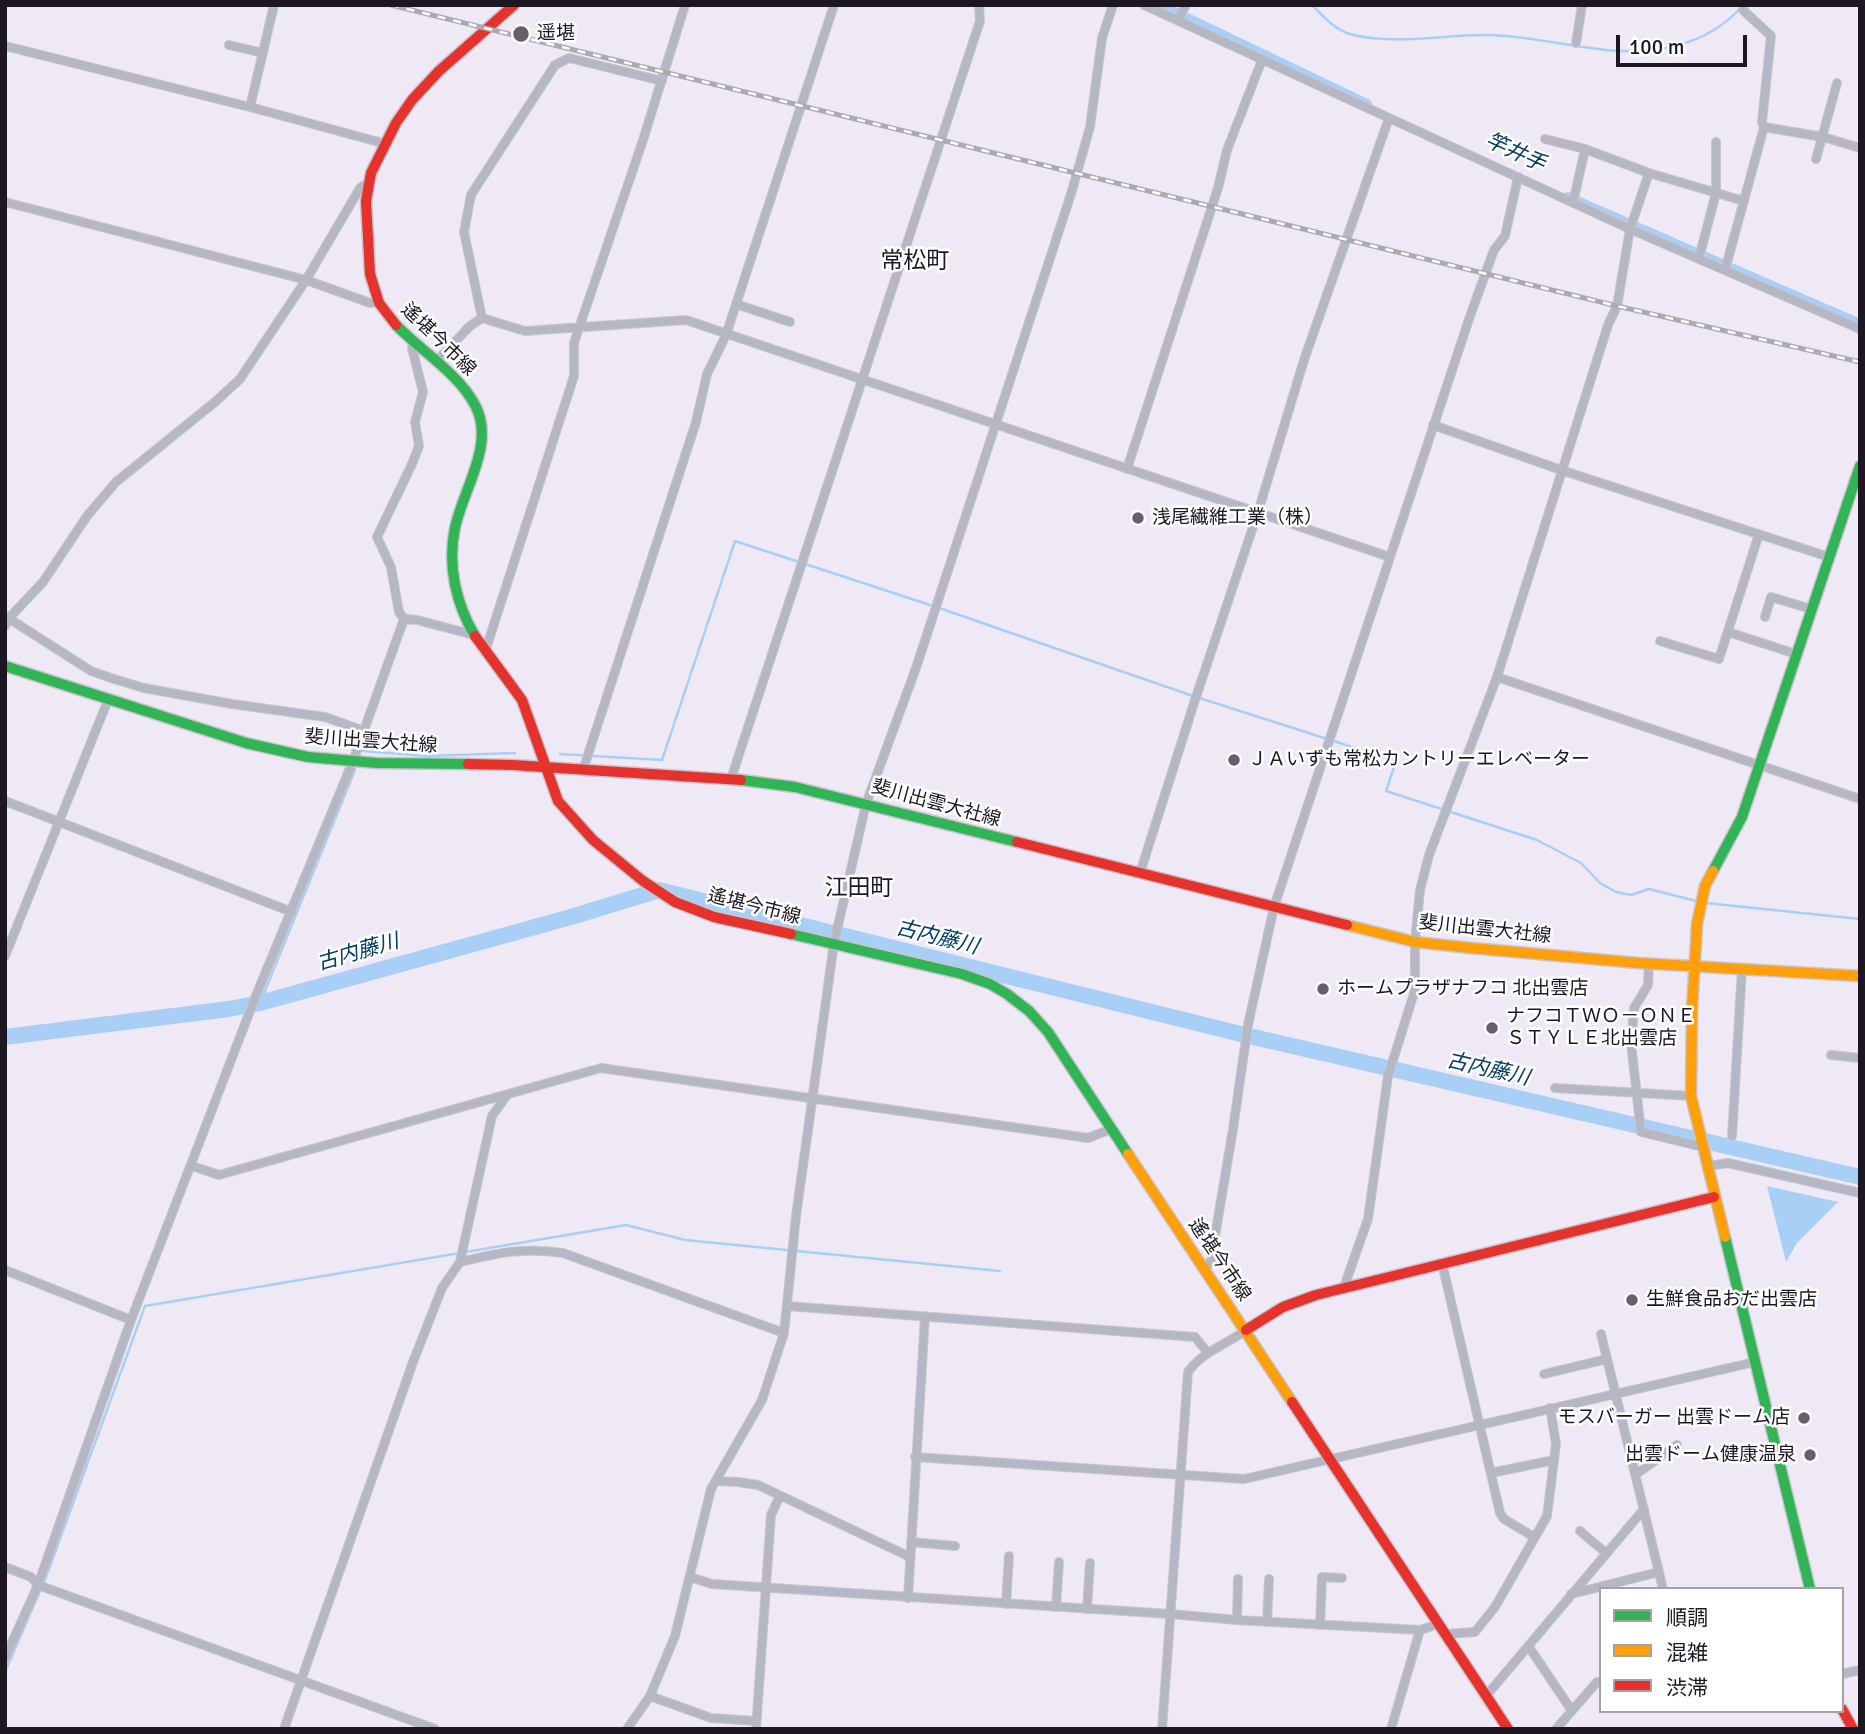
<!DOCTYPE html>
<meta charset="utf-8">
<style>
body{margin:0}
#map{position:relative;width:1865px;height:1734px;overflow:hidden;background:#efe9f5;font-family:Signika,"Noto Sans JP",sans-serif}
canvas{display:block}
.frame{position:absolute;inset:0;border:7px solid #1d1722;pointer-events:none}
.legend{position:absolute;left:1599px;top:1587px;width:245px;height:126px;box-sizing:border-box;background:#fff;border:2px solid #a5a2a7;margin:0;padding:9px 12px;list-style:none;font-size:21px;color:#1d1722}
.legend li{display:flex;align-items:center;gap:14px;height:35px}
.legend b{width:35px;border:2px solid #a5a2a7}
.scale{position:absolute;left:1616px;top:35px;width:131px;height:32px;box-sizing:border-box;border:4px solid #1d1722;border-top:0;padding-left:9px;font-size:21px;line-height:24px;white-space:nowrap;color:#1d1722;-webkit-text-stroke:5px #fff;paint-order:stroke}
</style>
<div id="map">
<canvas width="1865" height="1734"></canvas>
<div class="frame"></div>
<ul class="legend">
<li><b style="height:9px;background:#30b455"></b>順調</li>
<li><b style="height:9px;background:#ff9f0a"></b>混雑</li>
<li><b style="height:9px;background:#e5322d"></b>渋滞</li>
</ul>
<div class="scale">100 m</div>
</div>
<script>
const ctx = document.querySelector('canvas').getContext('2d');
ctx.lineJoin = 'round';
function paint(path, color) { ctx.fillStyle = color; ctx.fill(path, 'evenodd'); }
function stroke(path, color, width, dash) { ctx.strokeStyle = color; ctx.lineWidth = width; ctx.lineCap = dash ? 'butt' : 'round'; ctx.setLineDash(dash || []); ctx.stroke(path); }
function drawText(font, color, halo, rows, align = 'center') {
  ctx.font = font + ' Signika,"Noto Sans JP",sans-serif'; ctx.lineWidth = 5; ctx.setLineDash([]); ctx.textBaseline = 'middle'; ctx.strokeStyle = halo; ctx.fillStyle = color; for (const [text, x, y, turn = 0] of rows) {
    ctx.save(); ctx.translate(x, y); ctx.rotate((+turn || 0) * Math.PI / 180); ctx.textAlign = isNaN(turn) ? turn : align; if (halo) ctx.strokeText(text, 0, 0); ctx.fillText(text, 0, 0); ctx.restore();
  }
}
const water = new Path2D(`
 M1767,1186L1838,1202L1797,1243L1786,1262Z`);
const stream = new Path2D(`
 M1312,5C1324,17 1334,29 1350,34C1394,46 1444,34 1489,35C1546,36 1602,58 1660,49C1692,44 1722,30 1743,5
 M939,608L1190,695L1396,761L1386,791L1537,840L1581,863L1600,883L1616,892L1631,895L1649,889L1700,902
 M363,751L427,756L515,753
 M560,754L662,760L735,541L933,606
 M1706,903L1860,919
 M260,1003L355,770
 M5,1672L46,1577L145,1306L626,1225L685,1240L1000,1271`);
const canal = new Path2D(`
 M1160,5L1367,104
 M1568,197L1860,324`);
const river = new Path2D(`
 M5,1037L229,1009L260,1003L571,917L659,890L1249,1036L1860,1177`);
const street = new Path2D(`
 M1144,5L1630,229L1860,329
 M1743,10L1771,36L1762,122L1764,127
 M1178,20L1186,5
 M1576,43L1582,5
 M229,45L263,53
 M5,46L250,107L386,144
 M250,107L274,5
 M1545,139L1585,149L1649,173L1744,201
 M1816,159L1837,83
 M5,202L306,280L370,303L378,302
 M1573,203L1585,149
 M1699,258L1716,193V142
 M1725,270L1764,127L1823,137L1860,148
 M736,304L790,322
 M482,318L464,232L471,195L555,65L569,58L662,81
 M436,362L470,326L482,318L525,331L686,320L1390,557
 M1433,425L1564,471L1829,557
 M1127,469L1218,188L1227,150L1262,60
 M5,616L91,671L114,679L144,688L232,704L325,717L364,731
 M1765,617L1771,597L1811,609
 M404,619L399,612L391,567L377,537L412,464L419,446L415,422L423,392L412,348L413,341
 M404,619L417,620L474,635
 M5,626L9,618L43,582L87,516L116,482L215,402L240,379L306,280L360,188L368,183
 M1728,632L1796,654
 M1660,641L1719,659L1759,534
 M485,652L574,376V343L643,140L685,5
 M1497,677L1860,799
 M583,770L696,422L707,374L726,335L834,5
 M731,779L980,21L979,5
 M5,801L292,912
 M1140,873L1195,700L1258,512L1304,360L1389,118
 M5,956L108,700
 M1649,963L1648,985L1634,1008L1631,1043L1641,1132L1703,1147
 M1831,1055L1860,1058
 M1555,1088L1691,1096
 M1732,1136L1742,969
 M192,1166L219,1175L601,1068L1088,1138L1111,1129
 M1708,1166L1728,1163L1860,1193
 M460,1262C498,1253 523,1247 563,1253L784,1333
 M1442,1263L1500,1513L1504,1519L1534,1537
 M5,1270L131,1320
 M1204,1271L1211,1260L1233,1129L1248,1025L1274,907L1470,316L1494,250L1505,236L1518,177
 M1344,1287L1368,1219L1388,1076L1415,990V942L1420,890L1429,855L1497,677L1608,325L1617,306L1630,229L1649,173
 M787,1306L1195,1337L1207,1352
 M1601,1334L1663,1589
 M1544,1374L1607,1359
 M915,1457L1244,1479L1755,1362
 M1491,1473L1554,1460
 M1635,1475L1677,1445
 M716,1481L738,1482L758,1485L910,1557
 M1580,1531L1606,1553
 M911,1542L955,1546
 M5,1567L31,1577L38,1585L435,1729
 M690,1577L712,1584L1170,1614L1237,1620L1420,1630L1438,1624
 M1571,1594L1659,1572
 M908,1598L925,1316
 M1006,1604L1009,1556
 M1056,1607L1059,1562
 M1087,1609L1090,1563
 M1237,1620L1238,1579
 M1267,1622L1269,1579
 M1320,1625L1322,1577L1342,1578
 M1446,1634L1475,1632L1495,1607L1547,1516L1556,1444L1550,1408
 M1529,1647L1572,1711
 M5,1658L38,1585L131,1320L255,998L353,761L404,619
 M1842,1674L1860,1670
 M650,1696L711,1718L756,1721
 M1486,1696L1644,1509
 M284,1729L413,1362L442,1288L460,1262L492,1116L507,1095
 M627,1729L650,1696L675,1636L711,1489L762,1400L784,1333L796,1216L834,943L866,804L916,668L1071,194L1090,127L1102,38L1113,5
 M756,1729L771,1515L780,1496
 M1162,1729L1188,1372C1203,1351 1226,1345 1246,1330
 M1391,1729L1420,1630
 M1556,1729L1597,1682H1601`);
const fast = new Path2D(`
 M396,325C421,351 458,373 475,405C496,444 463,489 455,528C447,565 456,604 475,636
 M5,666L246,743L308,757L377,763L468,764
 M741,780L795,787L1017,842
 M1713,871L1742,817L1860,466
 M791,934L962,974L990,984L1007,994L1029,1011L1048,1032L1128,1154
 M1725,1237L1810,1589`);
const slow = new Path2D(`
 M1713,871L1705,886L1697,924L1692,1010L1691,1096L1725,1237
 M1347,925L1415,942L1471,948L1638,963L1860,976
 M1128,1154L1292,1402`);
const jam = new Path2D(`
 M396,325L379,303L370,274L366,201L371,173L396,123L412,100L439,71L514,5
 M475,636L522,700L558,801L593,840L643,881L675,902L714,917L791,934
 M468,764L513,765L741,780
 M1017,842L1347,925
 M1246,1330L1283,1307L1316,1295L1714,1197
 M1292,1402L1508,1729
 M1842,1709L1853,1729`);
const rail = new Path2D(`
 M391,5L1617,306L1860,362`);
const markers = [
 [521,34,9,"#66606c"],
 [1138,518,7,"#66606c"],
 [1234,760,7,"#66606c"],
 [1323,989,7,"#66606c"],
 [1492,1028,7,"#66606c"],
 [1632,1300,7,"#66606c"],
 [1804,1418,7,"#66606c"],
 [1810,1455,7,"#66606c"]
];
const poiNames = [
 ["遥堪",537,34],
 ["浅尾繊維工業（株）",1152,518],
 ["ＪＡいずも常松カントリーエレベーター",1248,760],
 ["ホームプラザナフコ 北出雲店",1337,989],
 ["ナフコＴＷＯ－ＯＮＥ",1506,1017],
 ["ＳＴＹＬＥ北出雲店",1506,1039],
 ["生鮮食品おだ出雲店",1646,1300],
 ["モスバーガー 出雲ドーム店",1790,1418,"right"],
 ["出雲ドーム健康温泉",1796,1455,"right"]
];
const streetNames = [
 ["遙堪今市線",438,340,44],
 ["斐川出雲大社線",371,742,4],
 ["斐川出雲大社線",936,804,15],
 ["遙堪今市線",754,907,14],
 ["斐川出雲大社線",1485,930,6],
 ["遙堪今市線",1219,1260,56]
];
const waterNames = [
 ["竿井手",1515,153,25],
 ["古内藤川",937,938,14],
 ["古内藤川",358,953,-16],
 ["古内藤川",1488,1070,13]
];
const quarterNames = [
 ["常松町",915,262],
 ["江田町",859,889]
];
paint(water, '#a9cff7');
stroke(stream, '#a9cff7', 2.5);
stroke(canal, '#a9cff7', 10);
stroke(river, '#a9cff7', 16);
stroke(street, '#c9c4ce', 10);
stroke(fast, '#c9c4ce', 13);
stroke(slow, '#c9c4ce', 13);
stroke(jam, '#c9c4ce', 13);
stroke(street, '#b6b7c4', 8);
stroke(fast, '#30b455', 10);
stroke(slow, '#ff9f0a', 10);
stroke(jam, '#e5322d', 10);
stroke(rail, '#aba9b4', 5);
stroke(rail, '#fff', 2.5, [8]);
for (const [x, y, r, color] of markers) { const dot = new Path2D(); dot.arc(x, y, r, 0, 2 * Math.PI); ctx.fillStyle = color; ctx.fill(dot); stroke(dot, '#fff', 2.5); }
drawText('19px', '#1d1722', '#fff', poiNames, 'left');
drawText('19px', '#1d1722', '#fff', streetNames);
drawText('italic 21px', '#023b64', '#fff', waterNames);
drawText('23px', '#1d1722', '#fff', quarterNames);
</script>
